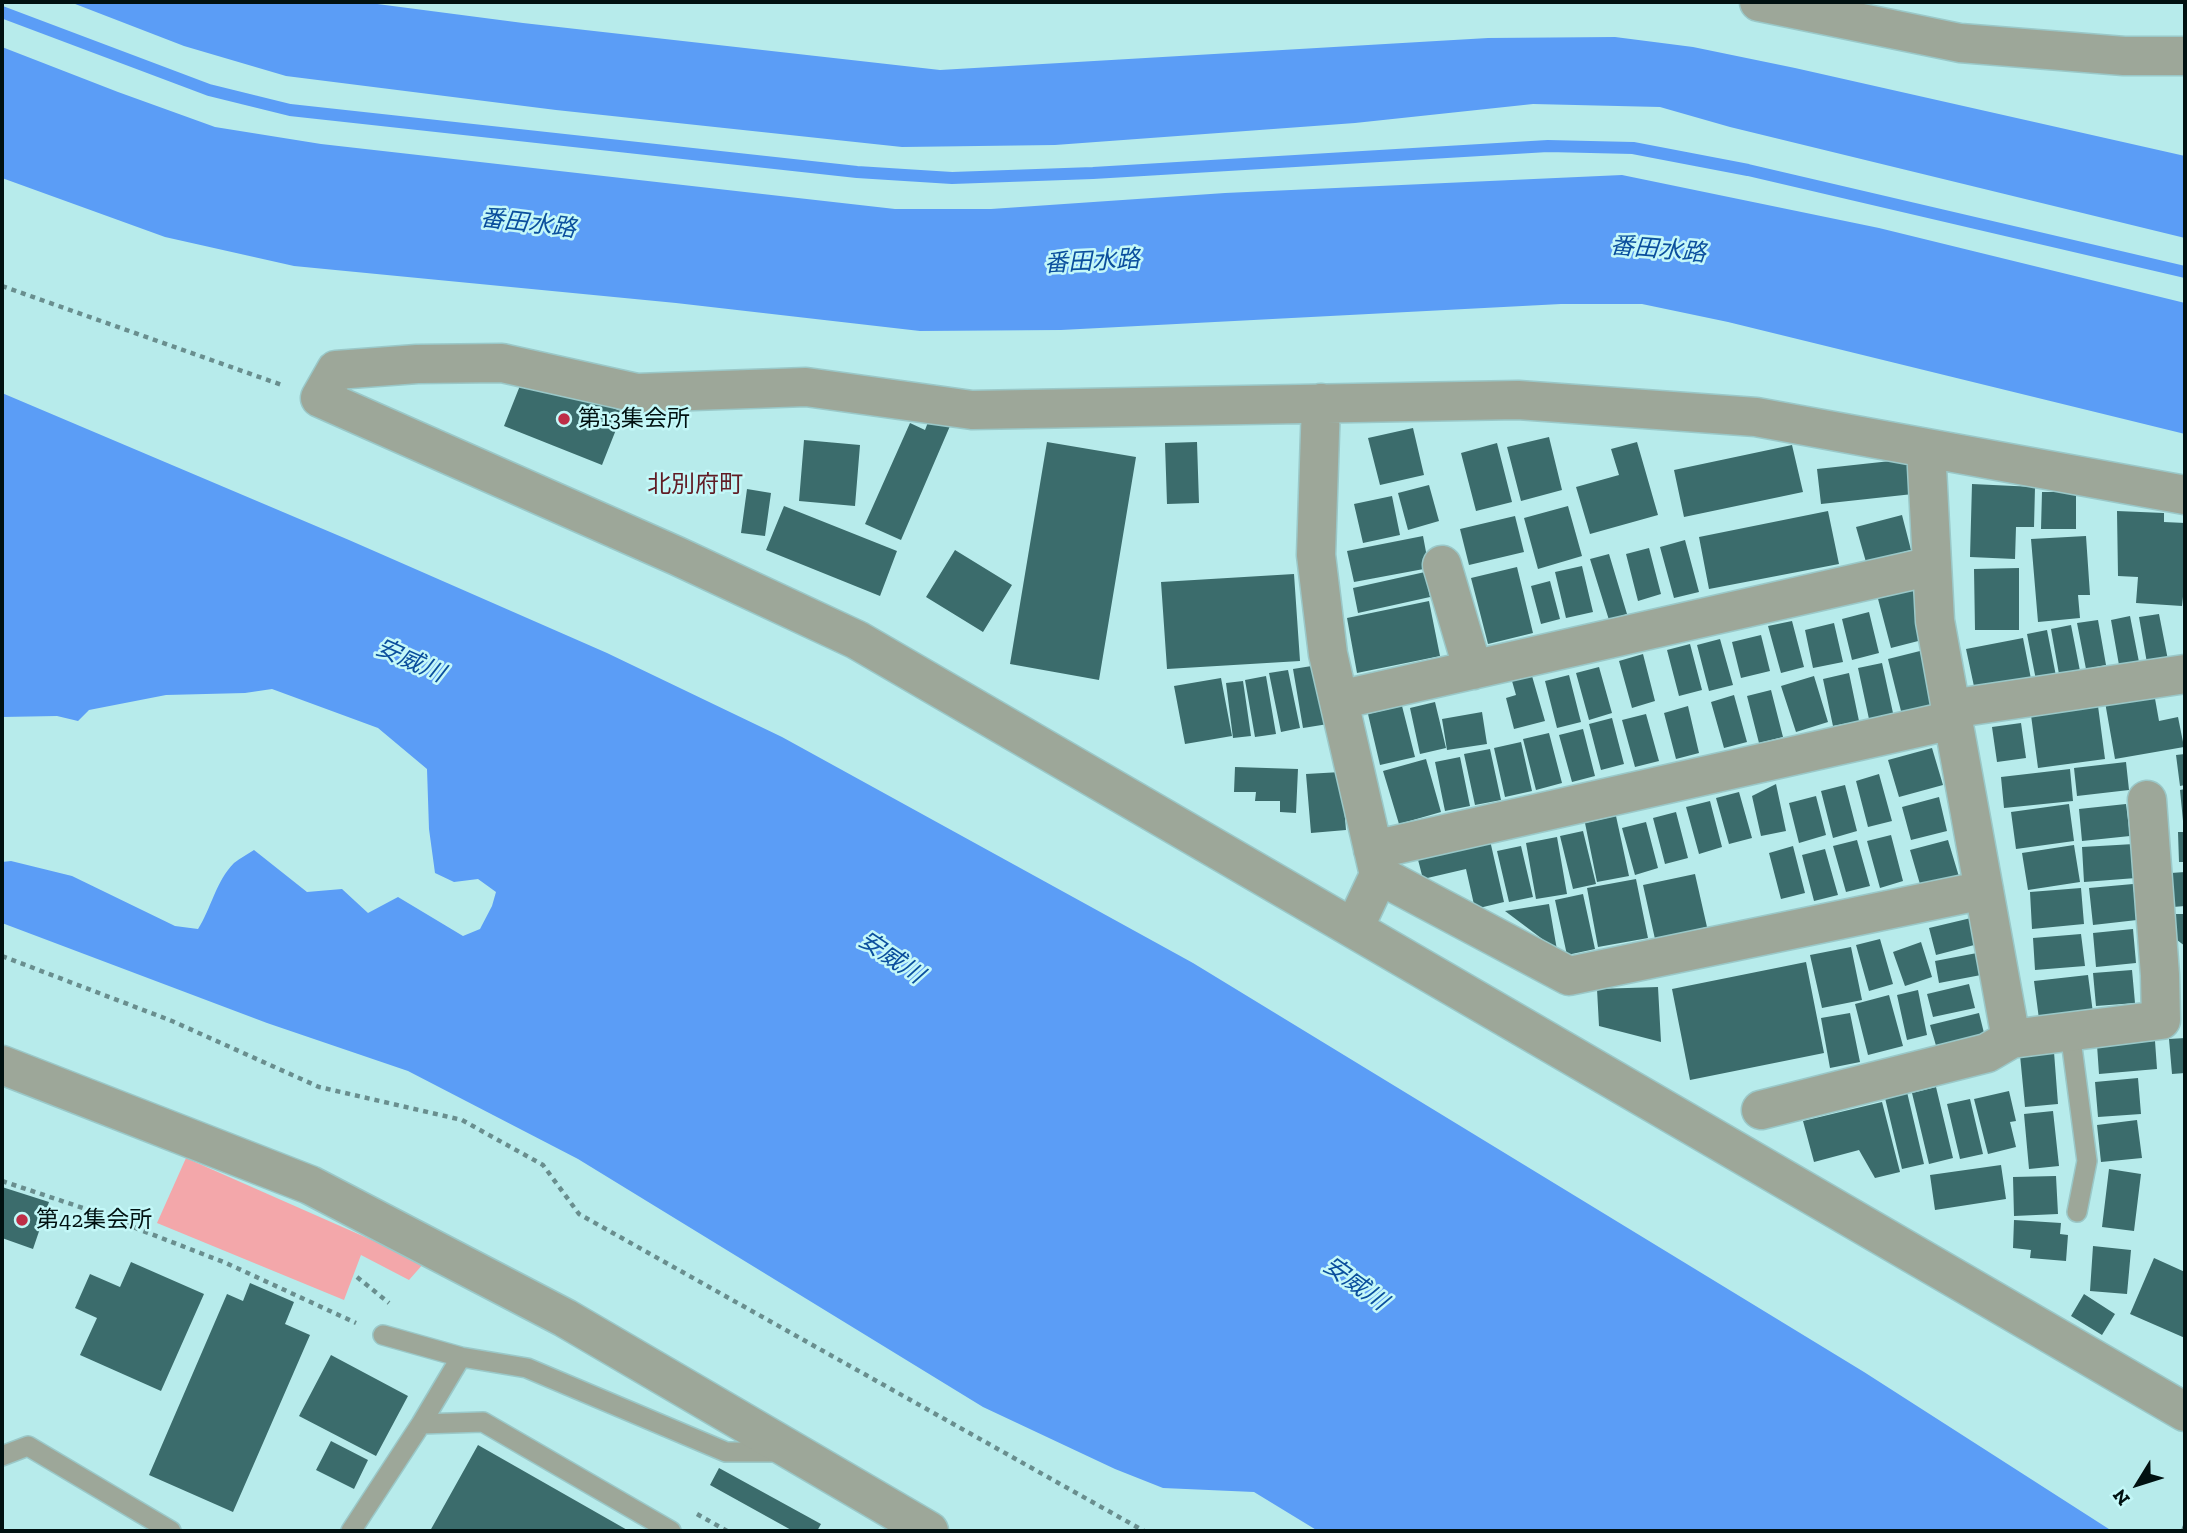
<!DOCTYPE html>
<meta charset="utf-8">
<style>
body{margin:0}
#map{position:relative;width:2187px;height:1533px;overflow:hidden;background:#b7ebeb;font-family:"Zilla Slab",serif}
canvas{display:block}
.frame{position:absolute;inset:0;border:4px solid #011111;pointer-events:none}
.north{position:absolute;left:2103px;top:1449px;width:70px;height:70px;-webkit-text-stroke:5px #c4f8f8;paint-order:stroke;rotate:232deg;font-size:19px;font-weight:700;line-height:28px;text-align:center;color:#011111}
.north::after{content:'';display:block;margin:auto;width:24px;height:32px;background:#011111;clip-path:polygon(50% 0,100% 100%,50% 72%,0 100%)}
</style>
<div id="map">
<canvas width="2187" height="1533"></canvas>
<div class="frame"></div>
<div class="north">N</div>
</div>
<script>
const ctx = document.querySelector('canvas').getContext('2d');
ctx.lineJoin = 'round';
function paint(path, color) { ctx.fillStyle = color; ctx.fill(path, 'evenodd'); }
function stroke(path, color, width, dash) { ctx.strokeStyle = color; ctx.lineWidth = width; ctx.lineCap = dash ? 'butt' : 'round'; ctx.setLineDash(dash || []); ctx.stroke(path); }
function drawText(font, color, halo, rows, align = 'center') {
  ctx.font = font + ' "Zilla Slab","Noto Sans JP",serif'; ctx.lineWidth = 5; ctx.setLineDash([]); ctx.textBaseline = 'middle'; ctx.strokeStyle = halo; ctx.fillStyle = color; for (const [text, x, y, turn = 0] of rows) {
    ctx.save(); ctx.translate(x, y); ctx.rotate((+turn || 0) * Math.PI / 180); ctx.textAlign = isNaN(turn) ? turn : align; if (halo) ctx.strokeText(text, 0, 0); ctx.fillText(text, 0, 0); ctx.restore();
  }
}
const green = new Path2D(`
 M186,1158L424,1263L409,1280L361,1255L344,1300L157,1223Z`);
const water = new Path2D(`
 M70,2H362L523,23L940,70L1488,38L1615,37L1693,47L1795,68L2185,156V238L1730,127L1660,107L1533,104L1355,123L1055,145L902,147L556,110L286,76L184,46Z
 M2,47L118,92L215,127L321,144L895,209H991L1225,193L1622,175L1879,228L2185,303V434L1728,322L1642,304H1561L1061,330L920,331L676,303L294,266L165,237L2,178Z
 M2,393L349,540L607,653L782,737L1193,963L1864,1372L2112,1531H1318L1254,1492L1163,1488L1115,1469L983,1407L578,1159L408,1071L267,1023L2,923V862L11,861L72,876L175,926L198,929C211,909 216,881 234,863C240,858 248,854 254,850L307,892L342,889L368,913L398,897L463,936L480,929L492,906L496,892L478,879L454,882L435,873L429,829L427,769L378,728L272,689L245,693L166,695L89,710L78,721L57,716L2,717Z`);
const stream = new Path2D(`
 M2,12L209,90L290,110L857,172L952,178L1093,173L1548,146L1633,148L1748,170L2185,272`);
const building = new Path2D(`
 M525,373L623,412L602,465L504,426Z
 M930,417L950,426L901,540L865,524L910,423L925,430Z
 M1413,428L1424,475L1380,485L1368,438Z
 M1549,437L1562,490L1521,501L1507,447Z
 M804,440L860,445L855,506L799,501Z
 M1047,442L1136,457L1099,680L1010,664Z
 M1197,442L1199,503L1167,504L1165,443Z
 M1637,442L1658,515L1590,534L1576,487L1619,475L1611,449Z
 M1497,443L1512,502L1476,511L1461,453Z
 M1792,445L1803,492L1684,517L1674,470Z
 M1909,459L1913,494L1821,504L1817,469Z
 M1972,484L2035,487L2034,527H2016L2015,559L1970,557Z
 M1429,485L1439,521L1408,530L1398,493Z
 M747,489L771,493L765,536L741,533Z
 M2042,492H2076V529H2041Z
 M1392,496L1400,535L1363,543L1354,504Z
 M784,506L897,551L880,596L766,550Z
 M1568,506L1582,556L1538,569L1524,518Z
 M1828,511L1839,564L1709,589L1699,537Z
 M2117,511L2164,513V522L2185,523V578L2182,606L2136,603L2138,577L2118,576Z
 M1902,515L1911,550L1866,562L1856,527Z
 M1515,516L1524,552L1469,565L1460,529Z
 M1423,536L1429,568L1354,582L1347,551Z
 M2086,536L2090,595H2078L2080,618L2038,622L2031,539Z
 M1685,540L1699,592L1674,598L1660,547Z
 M1649,548L1661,594L1638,601L1626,554Z
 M955,550L1012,585L983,632L926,597Z
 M1609,554L1627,614L1609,620L1590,559Z
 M1582,566L1593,612L1566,618L1555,572Z
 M1517,567L1533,633L1488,644L1471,578Z
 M2019,568V630H1975L1974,569Z
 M1425,572L1430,597L1358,613L1353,588Z
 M1294,574L1300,661L1167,669L1161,582Z
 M1550,581L1560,619L1541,624L1531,586Z
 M1912,585L1926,639L1891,648L1877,595Z
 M1429,601L1440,656L1357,673L1347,618Z
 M1869,612L1879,653L1852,660L1842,619Z
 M2159,614L2168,660L2147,663L2139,617Z
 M2130,616L2139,662L2119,665L2111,620Z
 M2098,620L2106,665L2086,669L2077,623Z
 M1792,621L1804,667L1781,673L1768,626Z
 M1834,623L1843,662L1813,668L1805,630Z
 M2071,625L2080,671L2059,674L2051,629Z
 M2047,630L2056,676L2036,680L2027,634Z
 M1761,635L1770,671L1741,678L1732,642Z
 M2023,638L2031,679L1975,691L1966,649Z
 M1720,639L1733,685L1709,691L1697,645Z
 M1690,644L1702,690L1679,696L1667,650Z
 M1920,651L1935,711L1903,719L1888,659Z
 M1643,654L1655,701L1632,708L1619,661Z
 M1882,663L1893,713L1869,719L1858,668Z
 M1318,665L1328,724L1303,728L1293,669Z
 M1599,667L1612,713L1589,720L1576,673Z
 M1288,670L1300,728L1281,732L1269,673Z
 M1849,673L1859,721L1833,726L1823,679Z
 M1569,675L1581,722L1557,728L1545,681Z
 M1266,676L1276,734L1255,737L1245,680Z
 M1532,676L1545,721L1514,729L1506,698L1516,695L1512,681Z
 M1814,676L1828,722L1796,732L1781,686Z
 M1221,678L1232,736L1185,744L1174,686Z
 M1243,681L1251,736L1233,738L1226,683Z
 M1771,690L1783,737L1759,743L1747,696Z
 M2154,693L2159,721L2178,717L2184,747L2115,759L2105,702Z
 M1734,695L1747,742L1724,748L1711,702Z
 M1435,702L1446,748L1420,754L1410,708Z
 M1402,706L1415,757L1380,765L1368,714Z
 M1688,706L1699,753L1676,759L1664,713Z
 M2098,706L2105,759L2038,768L2031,715Z
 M1482,712L1487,744L1447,750L1442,719Z
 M1646,714L1659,761L1635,767L1622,720Z
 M1612,718L1624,764L1601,770L1589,724Z
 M2021,723L2026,758L1997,762L1992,727Z
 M1583,729L1595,776L1572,782L1559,735Z
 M1549,733L1562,783L1536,790L1523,739Z
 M1521,742L1532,791L1505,797L1494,748Z
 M1932,748L1943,785L1899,797L1888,760Z
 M1490,749L1501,800L1475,805L1464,754Z
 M2185,754V785L2180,786L2176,755Z
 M1460,757L1470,806L1445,811L1435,762Z
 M1426,759L1441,812L1399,824L1383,771Z
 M2126,762L2129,790L2077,796L2074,768Z
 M1235,767L1298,769L1296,813L1280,812V801H1255L1256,792H1234Z
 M2070,769L2073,801L2004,808L2001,777Z
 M1341,772L1346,830L1311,833L1306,774Z
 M1879,774L1892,821L1868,827L1856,781Z
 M1776,784L1786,831L1761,836L1752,796Z
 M1845,785L1857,831L1833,838L1821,791Z
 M2185,789V821H2183L2180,790Z
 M1739,792L1752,838L1729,844L1716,798Z
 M1816,796L1826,835L1799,843L1789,803Z
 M1939,797L1947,831L1911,840L1902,807Z
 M1710,801L1722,847L1699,854L1686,807Z
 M2069,804L2074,841L2016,849L2011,812Z
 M2126,804L2130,836L2082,841L2079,809Z
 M1676,812L1688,858L1665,864L1653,818Z
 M1616,816L1629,876L1597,882L1585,823Z
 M1646,822L1658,868L1635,875L1622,828Z
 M1583,831L1596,884L1573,889L1560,836Z
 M2178,832H2185V862H2179Z
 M1891,835L1903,881L1880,888L1867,841Z
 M1489,836L1504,902L1475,909L1466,869L1423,879L1416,852Z
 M1557,837L1567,894L1536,899L1526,843Z
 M1857,840L1870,886L1846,892L1833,846Z
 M1948,840L1960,880L1922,891L1910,850Z
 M2134,844L2136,878L2084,882L2082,847Z
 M2074,845L2080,882L2028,890L2022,853Z
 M1521,846L1533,897L1509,902L1497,851Z
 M1793,846L1805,893L1781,899L1769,853Z
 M1825,849L1838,895L1814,901L1802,855Z
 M2185,872V906L2173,907L2171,873Z
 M1695,874L1707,927L1655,939L1643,885Z
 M1636,879L1648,938L1598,947L1587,888Z
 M2133,884L2137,920L2093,925L2089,888Z
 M2081,888L2084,924L2032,929L2030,892Z
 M1583,894L1595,949L1567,955L1555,900Z
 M1549,904L1557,950L1505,911Z
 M2175,914H2185V946L2177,940Z
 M1971,918L1978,944L1936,955L1929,928Z
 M2133,929L2136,963L2096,967L2093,933Z
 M2081,934L2085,966L2035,970L2033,938Z
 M1880,939L1893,984L1869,991L1856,945Z
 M1921,942L1932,977L1905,986L1893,952Z
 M1851,947L1862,1000L1822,1008L1810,955Z
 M1977,953L1981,975L1939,983L1935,961Z
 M1806,962L1824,1053L1690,1080L1672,989Z
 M2132,970L2135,1003L2096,1006L2093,973Z
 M2088,975L2093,1013L2039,1019L2034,981Z
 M1969,984L1975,1008L1933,1017L1927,994Z
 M1658,987L1661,1042L1599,1026L1597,989Z
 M1918,990L1927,1035L1907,1040L1897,995Z
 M1889,995L1903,1046L1868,1055L1855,1004Z
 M1850,1013L1860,1062L1830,1068L1821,1018Z
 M1979,1013L1985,1037L1937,1049L1930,1025Z
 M2185,1038V1073L2172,1074L2169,1039Z
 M2155,1041L2157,1069L2099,1074L2097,1045Z
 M2054,1052L2058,1104L2025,1107L2020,1055Z
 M2138,1078L2141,1114L2098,1117L2095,1082Z
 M1936,1087L1953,1158L1929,1164L1912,1093Z
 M2009,1091L2016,1121L2010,1122L2016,1147L1988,1154L1974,1099Z
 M1907,1092L1924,1164L1902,1169L1885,1098Z
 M1970,1099L1983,1154L1960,1159L1947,1104Z
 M1882,1102L1900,1172L1875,1178L1859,1150L1814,1162L1803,1121Z
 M2053,1111L2059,1166L2029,1169L2024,1114Z
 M2137,1120L2142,1158L2101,1162L2097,1125Z
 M2001,1165L2006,1199L1935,1210L1930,1175Z
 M2109,1169L2141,1174L2134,1231L2102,1227Z
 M2056,1176L2058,1214L2014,1216L2013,1177Z
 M2,1187L49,1202L33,1249L2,1238Z
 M2014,1220L2061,1223L2060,1234L2068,1235L2066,1261L2030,1258L2031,1250L2013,1248Z
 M2093,1246L2131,1250L2127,1294L2090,1291Z
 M2154,1258L2185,1272V1338L2130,1314Z
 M131,1262L204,1294L161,1391L80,1355L97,1318L75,1308L90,1274L120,1287Z
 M250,1283L294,1302L285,1324L310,1335L233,1512L149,1475L227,1294L243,1301Z
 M2084,1294L2115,1314L2102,1335L2071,1316Z
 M331,1355L408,1396L376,1456L299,1416Z
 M331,1441L368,1460L354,1489L316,1470Z
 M478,1445L629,1531H430Z
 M719,1468L821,1524L817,1531H793L710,1485Z`);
const path = new Path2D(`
 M2,286L282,385
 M2,956L172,1021L319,1087L462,1120L543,1165L579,1214L1144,1531
 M2,1181L89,1210L226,1263L356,1323
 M357,1277L389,1303
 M697,1514L727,1531
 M2183,1531L2185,1526`);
const service = new Path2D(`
 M2070,1032L2087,1161L2077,1212
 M383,1335L461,1357L527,1368L726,1452H783
 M421,1424L483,1422L671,1531
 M2,1456L28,1446L171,1531
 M351,1531L421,1424L461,1357`);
const minor = new Path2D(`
 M1759,2L1960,43L2124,56H2185
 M1321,403L1316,555L1328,654L1379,875L1354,928
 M1926,448L1935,621L2011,1039
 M2185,495L1756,417L1518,400L972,410L806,387L637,393L502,363L417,364L336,370L320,398L677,556L857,640L2185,1412
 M1442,565L1473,670
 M1339,700L1932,566
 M1950,709L2185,674
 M1373,850L1953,720
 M1379,875L1569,976L1984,890
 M2,1065L310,1185L565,1318L929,1531
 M1761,1110L1987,1053L2011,1039L2161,1020L2160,975L2147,800`);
const markers = [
 [564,419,7,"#be2e47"],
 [22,1220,7,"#be2e47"]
];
const poiNames = [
 ["第13集会所",578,419],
 ["第42集会所",36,1220]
];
const waterNames = [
 ["番田水路",528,224,7],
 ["番田水路",1658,250,5],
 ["番田水路",1092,262,-3],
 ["安威川",410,661,24],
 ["安威川",891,958,34],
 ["安威川",1355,1284,36]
];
const neighbourhoodNames = [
 ["北別府町",695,485]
];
paint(green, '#f3a7aa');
paint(water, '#5b9df6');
stroke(stream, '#5b9df6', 12);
paint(building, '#3b6c6c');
stroke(service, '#9ac8c8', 22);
stroke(minor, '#9ac8c8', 41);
stroke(path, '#698e8e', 4.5, [5, 5]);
stroke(service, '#9da799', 19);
stroke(minor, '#9da799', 38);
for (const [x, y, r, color] of markers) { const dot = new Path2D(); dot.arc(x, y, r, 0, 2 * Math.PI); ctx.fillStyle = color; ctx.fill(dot); stroke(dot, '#c4f8f8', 2.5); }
drawText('23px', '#011111', '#c4f8f8', poiNames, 'left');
drawText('italic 24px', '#0b4f9d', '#c4f8f8', waterNames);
drawText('24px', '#611c25', '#c4f8f8', neighbourhoodNames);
</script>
